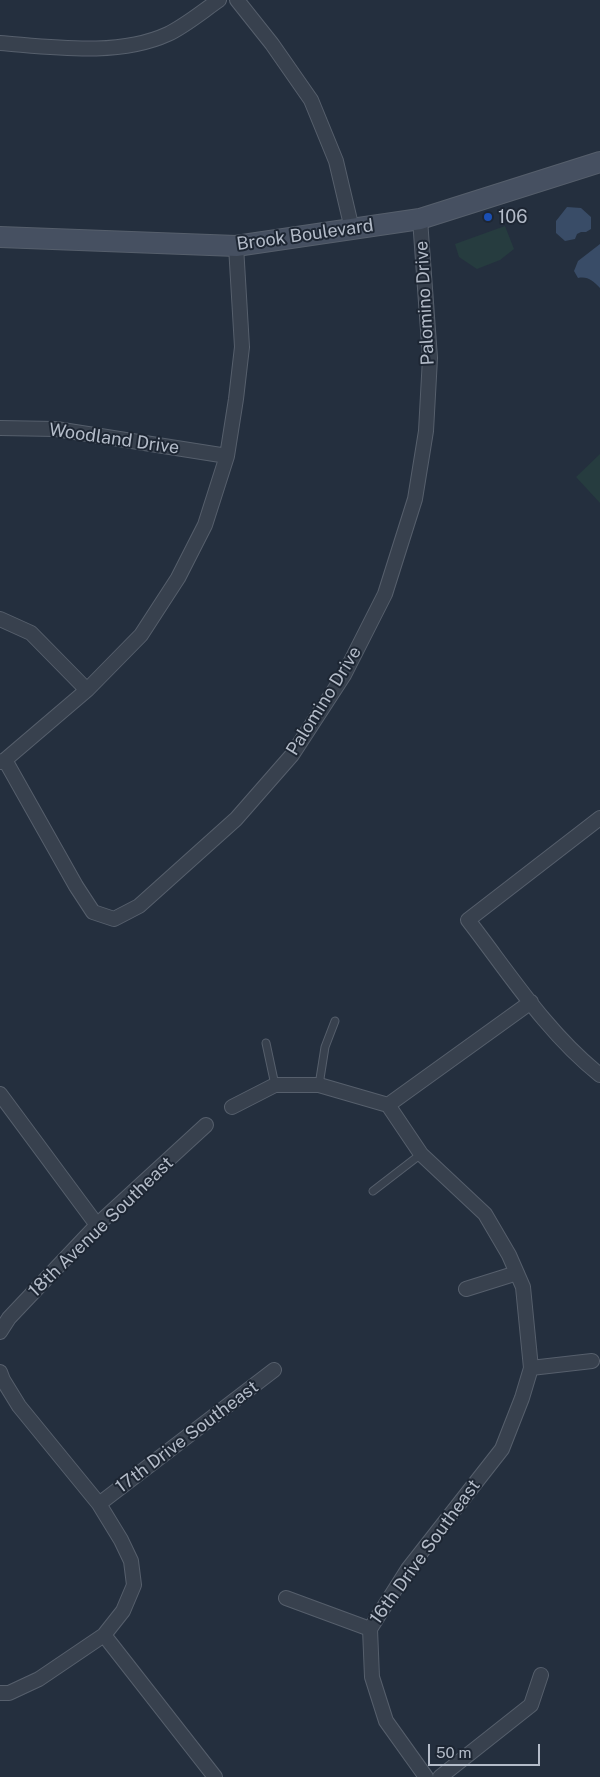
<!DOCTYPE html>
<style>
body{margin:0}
#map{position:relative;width:600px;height:1777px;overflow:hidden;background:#242f3e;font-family:"Public Sans",sans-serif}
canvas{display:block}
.scale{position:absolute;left:428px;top:1744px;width:112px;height:22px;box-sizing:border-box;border:2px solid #b4bcc9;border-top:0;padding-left:6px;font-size:15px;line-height:18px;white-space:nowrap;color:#b4bcc9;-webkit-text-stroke:4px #1d2633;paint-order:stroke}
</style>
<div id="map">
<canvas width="600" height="1777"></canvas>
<div class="scale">50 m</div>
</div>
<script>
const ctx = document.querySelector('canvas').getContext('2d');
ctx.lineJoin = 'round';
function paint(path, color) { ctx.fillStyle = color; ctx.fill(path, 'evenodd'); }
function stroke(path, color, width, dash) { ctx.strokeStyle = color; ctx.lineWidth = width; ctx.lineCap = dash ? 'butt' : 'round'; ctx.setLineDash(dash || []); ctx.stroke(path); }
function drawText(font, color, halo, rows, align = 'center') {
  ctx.font = font + ' "Public Sans",sans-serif'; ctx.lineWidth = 4; ctx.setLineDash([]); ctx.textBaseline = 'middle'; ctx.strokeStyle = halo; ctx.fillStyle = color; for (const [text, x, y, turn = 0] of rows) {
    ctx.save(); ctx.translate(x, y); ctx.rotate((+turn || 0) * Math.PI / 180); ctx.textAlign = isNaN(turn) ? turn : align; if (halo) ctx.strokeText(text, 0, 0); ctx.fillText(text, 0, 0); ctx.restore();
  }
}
const green = new Path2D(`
 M505,226L514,249L500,260L477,269L459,257L455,244Z
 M600,454V503L576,477Z`);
const water = new Path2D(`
 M567,207L581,208L591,217V229L586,232H581L577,234L575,239L565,241L556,233V221Z
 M600,244V288C593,281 588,276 578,278L574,271L578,261Z`);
const lane = new Path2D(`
 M266,1043L275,1085
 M319,1085L325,1047L335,1021
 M373,1191L421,1154`);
const street = new Path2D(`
 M237,0L272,44L311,100L336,161L352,229
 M0,43C52,47 118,57 168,34C185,26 203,11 219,0
 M0,428L56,429L227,456
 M0,619L31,633L87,690
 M5,760L76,886L93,912L114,919L139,906L236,819L292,755L344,675L385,594L415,499L426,431L430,358L420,219
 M0,762L5,760L87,690L141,635L178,578L205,525L227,456L236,399L242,347L236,246
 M600,818L468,920C509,973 547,1033 600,1075
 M0,1094L97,1225
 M388,1105L531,1002
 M232,1107L275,1085H319L388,1105
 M466,1289L517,1273
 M0,1332L9,1318L97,1225L206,1125
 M531,1368L592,1361
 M0,1372L3,1380L19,1406L99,1504L121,1540L131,1561L134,1585L123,1611L104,1635L39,1679L9,1693H0
 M99,1504L274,1370
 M286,1598L370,1629
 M370,1629L408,1569L502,1449L522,1398L531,1368L523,1287L509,1255L485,1214L421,1154L388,1105
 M370,1629L372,1677L386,1721L426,1777
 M104,1635L215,1777
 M440,1777L531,1705L541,1675`);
const secondary = new Path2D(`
 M0,237L236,246L420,219L600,162`);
const markers = [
 [488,217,5,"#1a4fb4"]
];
const poiNames = [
 ["106",498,217]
];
const streetNames = [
 ["Brook Boulevard",305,235,-8],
 ["Palomino Drive",425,303,-93],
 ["Woodland Drive",114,439,8],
 ["Palomino Drive",324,701,-58],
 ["18th Avenue Southeast",101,1227,-44],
 ["17th Drive Southeast",187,1437,-37],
 ["16th Drive Southeast",425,1552,-54]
];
paint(green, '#263c3f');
paint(water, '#394c67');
stroke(lane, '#565f6c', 9);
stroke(street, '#565f6c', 16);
stroke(secondary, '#565f6c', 22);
stroke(lane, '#38414e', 7);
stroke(street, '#38414e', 14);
stroke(secondary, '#465061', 20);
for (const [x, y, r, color] of markers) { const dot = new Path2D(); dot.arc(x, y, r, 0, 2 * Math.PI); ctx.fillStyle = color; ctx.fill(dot); stroke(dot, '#1d2633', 2); }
drawText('18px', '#b4bcc9', '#1d2633', poiNames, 'left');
drawText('18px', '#b4bcc9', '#1d2633', streetNames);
</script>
